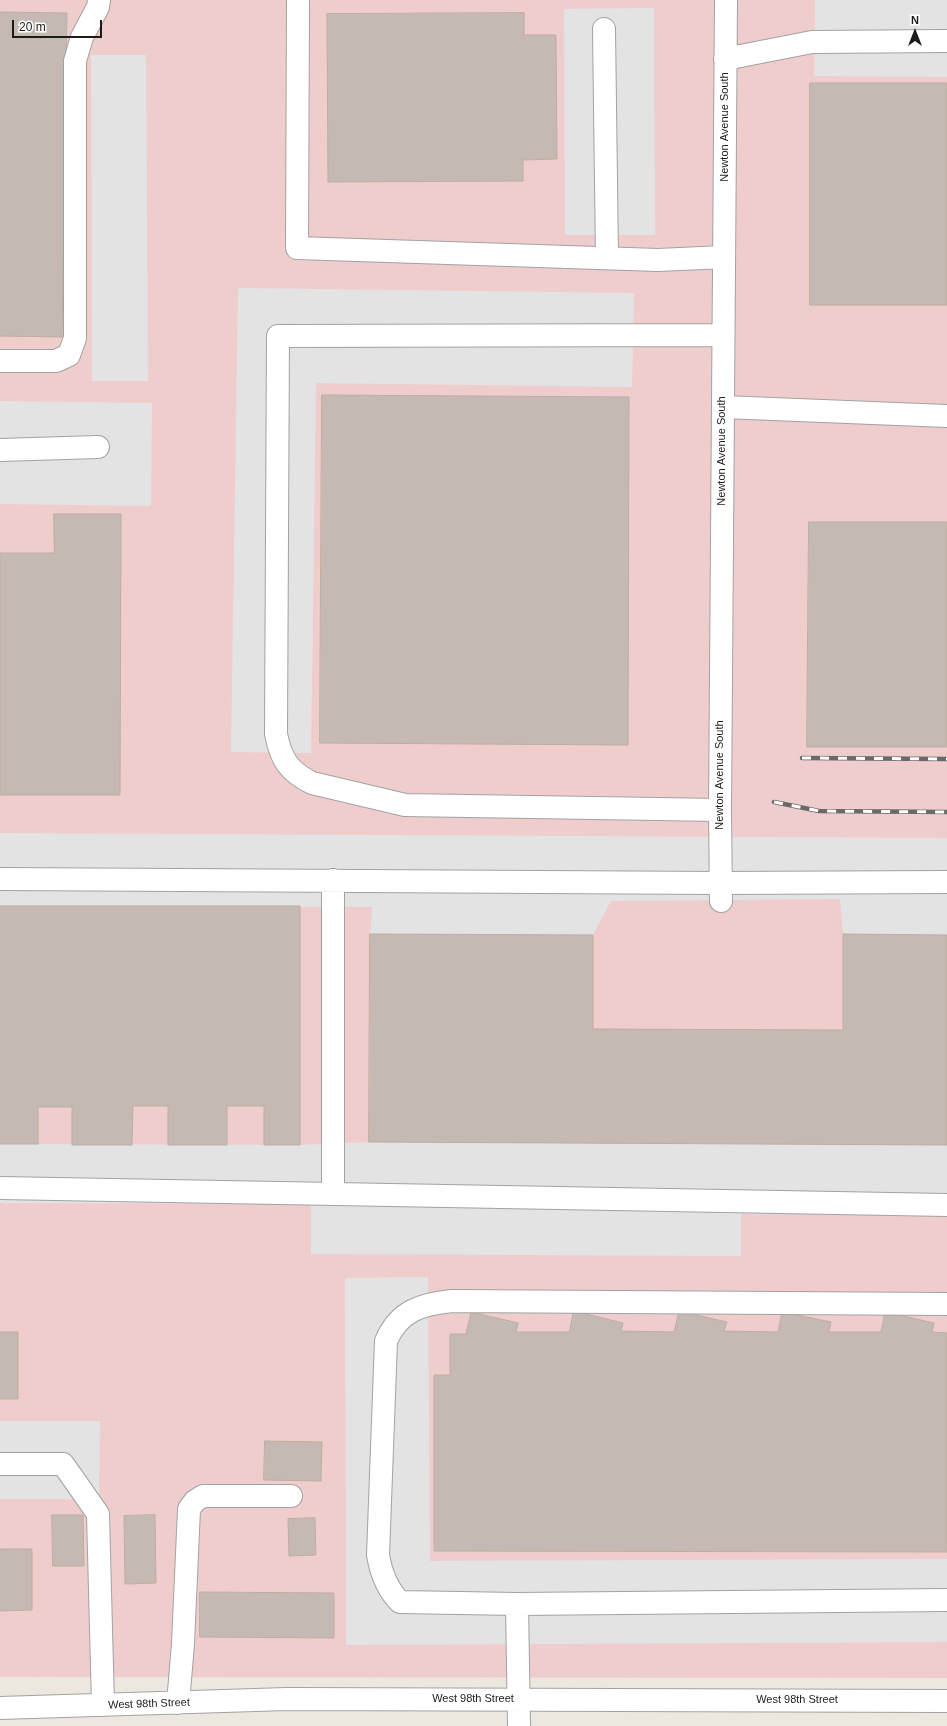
<!DOCTYPE html>
<style>
body{margin:0}
#map{position:relative;width:947px;height:1726px;overflow:hidden;background:#ede8df;font-family:Arial,sans-serif}
canvas{display:block}
.north{position:absolute;left:895px;top:12px;width:40px;height:40px;-webkit-text-stroke:3px #fff;paint-order:stroke;rotate:0deg;font-size:11px;font-weight:700;line-height:16px;text-align:center;color:#1b1b1b}
.north::after{content:'';display:block;margin:auto;width:14px;height:18px;background:#1b1b1b;clip-path:polygon(50% 0,100% 100%,50% 72%,0 100%)}
.scale{position:absolute;left:12px;top:20px;width:90px;height:18px;box-sizing:border-box;border:2px solid #1b1b1b;border-top:0;padding-left:5px;font-size:12px;line-height:14px;white-space:nowrap;color:#1b1b1b;-webkit-text-stroke:3px #fff;paint-order:stroke}
</style>
<div id="map">
<canvas width="947" height="1726"></canvas>
<div class="north">N</div>
<div class="scale">20 m</div>
</div>
<script>
const ctx = document.querySelector('canvas').getContext('2d');
ctx.lineJoin = 'round';
function paint(path, color) { ctx.fillStyle = color; ctx.fill(path, 'evenodd'); }
function stroke(path, color, width, dash) { ctx.strokeStyle = color; ctx.lineWidth = width; ctx.lineCap = dash ? 'butt' : 'round'; ctx.setLineDash(dash || []); ctx.stroke(path); }
function drawText(font, color, halo, rows, align = 'center') {
  ctx.font = font + ' Arial,sans-serif'; ctx.lineWidth = 3; ctx.setLineDash([]); ctx.textBaseline = 'middle'; ctx.strokeStyle = halo; ctx.fillStyle = color; for (const [text, x, y, turn = 0] of rows) {
    ctx.save(); ctx.translate(x, y); ctx.rotate((+turn || 0) * Math.PI / 180); ctx.textAlign = isNaN(turn) ? turn : align; if (halo) ctx.strokeText(text, 0, 0); ctx.fillText(text, 0, 0); ctx.restore();
  }
}
const commercial = new Path2D(`
 M0,0H947V1678L0,1677Z`);
const parking = new Path2D(`
 M815,0H947V77L814,76Z
 M654,8L655,235H565L564,9Z
 M91,55H146L148,381H92Z
 M238,288L634,293L632,387L316,383L311,753L231,752Z
 M0,401L152,403L151,506L0,504Z
 M0,833L947,838V935L843,934L840,899L611,901L593,935L370,934L372,907L0,906Z
 M369,1142L947,1145V1215L741,1214V1256L311,1254V1204L0,1203V1144L300,1145Z
 M428,1277L430,1561L947,1559V1642L346,1645L345,1278Z
 M0,1421H100L99,1499H0Z`);
const building = new Path2D(`
 M0,12L67,13L62,337L0,336Z
 M524,13V35H556L557,159L523,160V181L328,182L327,14Z
 M810,83H947V305H810Z
 M322,395L629,397L628,745L320,743Z
 M54,514H121L120,795H0V553H54Z
 M809,522H947V747H807Z
 M0,906H300V1145H264V1106H227V1145H168V1106H133L132,1145H72V1107H38V1144H0Z
 M370,934L593,935V1029L843,1030V934L947,935V1145L369,1142Z
 M574,1311L623,1323L621,1331L674,1332L679,1311L727,1322L724,1331L778,1332L782,1312L831,1322L829,1332H881L885,1312L934,1323L932,1332L947,1333V1552L434,1551V1375H450V1334H466L471,1312L518,1323L516,1332H569Z
 M0,1332H18V1399H0Z
 M265,1441L322,1442L321,1481L264,1480Z
 M52,1515H83L84,1566H53Z
 M155,1515L156,1583L125,1584L124,1516Z
 M315,1518L316,1555L289,1556L288,1519Z
 M0,1549H32V1610L0,1611Z
 M200,1592L334,1593V1638L200,1637Z`);
const minor = new Path2D(`
 M298,0L297,248L658,260L724,257
 M604,29L607,258
 M725,59L812,42L947,41
 M0,361H56L69,355L75,338V61L82,37L98,7L99,0
 M723,407L947,416
 M0,450L98,447
 M720,810L405,805L312,783C288,771 281,759 276,734L278,336L723,335
 M0,879L720,883L947,882
 M333,880V1193
 M721,901L720,810L726,0
 M0,1188L947,1205
 M947,1304L452,1301C421,1304 399,1311 386,1341L378,1555C381,1573 387,1589 400,1602L517,1604L947,1600
 M0,1464H63L98,1514L103,1705
 M517,1604L519,1726
 M178,1703L183,1644L189,1509L195,1501L203,1496H291
 M0,1708L287,1699L947,1701`);
const rail = new Path2D(`
 M802,758L947,759
 M774,802L819,811L947,812`);
const streetNames = [
 ["Newton Avenue South",725,127,-90],
 ["Newton Avenue South",722,451,-90],
 ["Newton Avenue South",720,775,-90],
 ["West 98th Street",473,1699],
 ["West 98th Street",797,1700],
 ["West 98th Street",149,1704,-2]
];
paint(commercial, '#f0cdcd');
paint(parking, '#e3e3e3');
paint(building, '#c5bab3');
stroke(building, '#bfada1', 1);
stroke(minor, '#a2a2a2', 24);
stroke(minor, '#fff', 22);
stroke(rail, '#696969', 4.5);
stroke(rail, '#fff', 3, [9]);
drawText('11px', '#1b1b1b', '#fff', streetNames);
</script>
